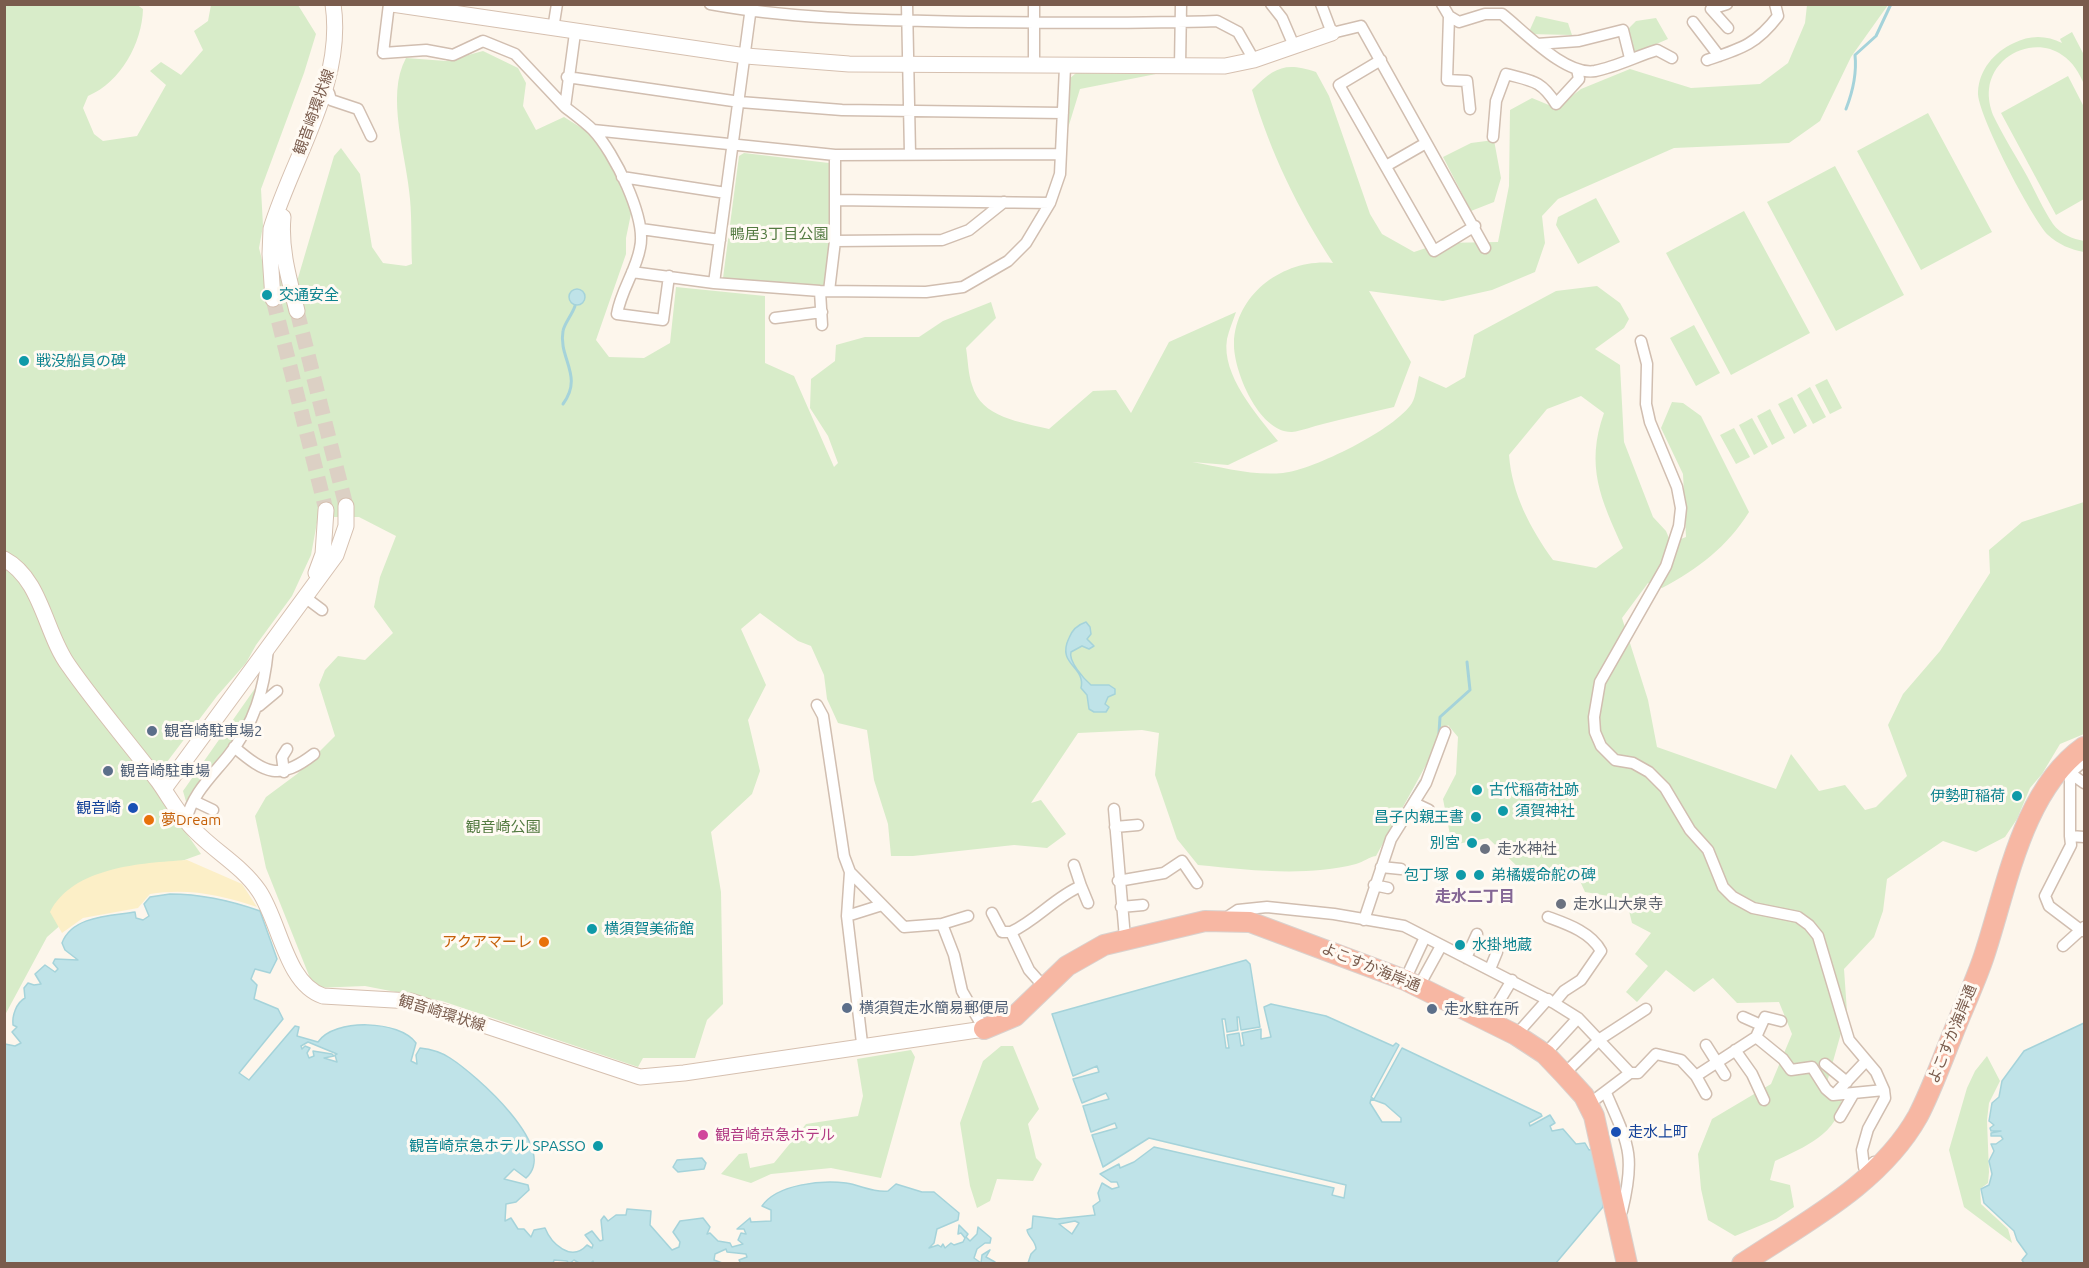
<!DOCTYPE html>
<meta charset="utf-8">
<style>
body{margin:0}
#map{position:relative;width:2089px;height:1268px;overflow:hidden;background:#fdf6ec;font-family:Ubuntu,sans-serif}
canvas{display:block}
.frame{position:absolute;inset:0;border:6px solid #7a5c4d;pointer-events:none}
</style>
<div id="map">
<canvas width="2089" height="1268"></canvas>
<div class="frame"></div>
</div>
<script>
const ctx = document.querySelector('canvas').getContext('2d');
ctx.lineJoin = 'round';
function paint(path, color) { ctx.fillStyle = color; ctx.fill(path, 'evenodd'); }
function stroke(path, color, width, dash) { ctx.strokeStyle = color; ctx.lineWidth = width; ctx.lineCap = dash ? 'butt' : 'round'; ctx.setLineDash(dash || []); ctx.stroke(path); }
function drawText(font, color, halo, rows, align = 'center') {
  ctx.font = font + ' Ubuntu,"Noto Sans JP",sans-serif'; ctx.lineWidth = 6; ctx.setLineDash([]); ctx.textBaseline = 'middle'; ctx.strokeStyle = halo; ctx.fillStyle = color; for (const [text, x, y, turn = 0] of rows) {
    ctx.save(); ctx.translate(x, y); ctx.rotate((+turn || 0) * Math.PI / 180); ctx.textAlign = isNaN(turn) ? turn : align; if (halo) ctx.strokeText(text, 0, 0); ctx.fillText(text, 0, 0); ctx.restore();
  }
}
const green = new Path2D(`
 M136,4L143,9C142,43 121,82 88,96L83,108L94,134L103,141L137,136L166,85L150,71L161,62L181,75L203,50L194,31L208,21L211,5H298L316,34L304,73L261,189L263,226L259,248L267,280L298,278L334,156L341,148L360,174L372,247L383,263L406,266L412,264C411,243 412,221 410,199C407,157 385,96 406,58L446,61L483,51L518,68L526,83L523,106L536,130L564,117L596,137L632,209L626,238V254L596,340L609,357L644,358L670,343L676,287L765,296V363L794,376L834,467L838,463L828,436L810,408L811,379L835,361L836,345L865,337H919L943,321L991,302L996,318L966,348C968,360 968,373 972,385C981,418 1021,422 1049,429L1093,391L1116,390L1131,413L1169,342L1236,312C1233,321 1229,330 1227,339C1221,375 1257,415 1278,441L1228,465L1192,462C1222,467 1252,476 1283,473C1313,470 1396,429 1412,403C1416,396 1417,384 1419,376L1446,388L1465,377L1474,335L1556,291L1597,286L1620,303L1629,319L1624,328L1595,349L1620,365L1624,442L1653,517L1666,531L1671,543L1686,537L1683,474L1661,428L1672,402L1683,403L1701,416L1749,512C1727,547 1698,569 1662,588L1648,583L1622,618L1648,700L1657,747L1776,789L1791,754L1819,791L1845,785L1865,810L1876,807L1907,776L1888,725L1903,694L1940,651L1990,573L1989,550L2022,522L2084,502V734L2060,744L2042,774L2030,788L2017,819L2005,837L1976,852L1943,841L1887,879L1883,911L1874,937L1844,969L1847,1012L1826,1086L1842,1098C1840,1133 1803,1148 1775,1161L1770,1180L1790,1185L1794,1207L1776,1219L1735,1236L1708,1220L1701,1189L1698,1154L1712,1119L1771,1084L1792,1034L1779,1002L1737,1003L1713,978L1694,992L1666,970L1637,1002L1626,992L1648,966L1635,954L1651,933L1632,923L1626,899L1585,892L1580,881L1581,875L1545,881L1521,870L1488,838L1452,845L1443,799L1456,774L1458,737L1448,725L1376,856C1368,857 1364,862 1356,864C1305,877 1249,870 1198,865L1177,839L1155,775L1159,733L1142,730L1078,733L1031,803L1041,800L1066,834L1047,848L1014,845L913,856H891L888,824L874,780L867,730L838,723L827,699L824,675L811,646L798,641L760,613L741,629L766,685L748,720L760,771L752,794L711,832L721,892L723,1004L707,1020L695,1058H643L638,1067L442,1001L365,986L314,988L266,868L255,816L266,797L297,774L335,736L319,685L325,670L338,656L365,660L393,633L374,607L380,577L396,536L359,517H318L311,555L292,596L256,645L246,663L217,696L151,783L201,854L132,879L88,901L47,937L5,1015V5ZM1581,396L1604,413C1585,466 1601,500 1623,548L1596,568L1553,560C1530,528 1512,494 1509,455L1547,409Z
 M1807,5H1888L1851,57L1820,121L1789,143L1674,148L1558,199L1542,216L1545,243L1535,272L1492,290L1443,301L1369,291L1411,362L1394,407C1371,412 1347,418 1323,424C1313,426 1302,431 1292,432C1259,433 1233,370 1234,343C1236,292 1286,258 1333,263C1298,209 1270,152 1252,90C1275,67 1285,62 1316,72L1329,96L1370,214L1382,234L1414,252L1441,243L1498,242L1509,186L1510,110L1532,98L1556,108L1581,89L1630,69L1691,88L1760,84L1788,63L1805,23Z
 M1536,16L1568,23L1572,35L1528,34Z
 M1656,18L1668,39L1633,54L1627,30L1636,21Z
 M2072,32L2084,55V84C2079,73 2073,62 2062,55C2035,36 1993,54 1989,89C1988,98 1990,107 1993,115C2003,136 2016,156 2027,176C2035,191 2043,209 2053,224C2060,234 2073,239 2084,241V252C2071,250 2058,244 2048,235C2032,219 1976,112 1978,92C1979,70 1994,52 2014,43C2029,35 2047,35 2062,43L2060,39Z
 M1076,73L1156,74L1080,89L1065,138L1068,80Z
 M2068,76L2084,107V199L2056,215L2001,113Z
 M1928,113L1992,232L1921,270L1857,151Z
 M1494,140L1501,178L1494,202L1471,211L1443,157L1471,143Z
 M744,153L829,163L830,285L827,288L725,280L723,278L739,156Z
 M1835,166L1904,295L1836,331L1767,202Z
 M1596,198L1620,242L1578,264L1556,225L1558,217Z
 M1744,211L1810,333L1731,375L1666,253Z
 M1694,325L1720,373L1696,386L1670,338Z
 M1827,379L1842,408L1830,414L1815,385Z
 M1810,387L1826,417L1813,424L1797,395Z
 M1792,397L1807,426L1794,434L1778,404Z
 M1770,409L1785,438L1772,445L1757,416Z
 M1752,418L1768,447L1754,455L1739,425Z
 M1734,428L1750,457L1736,464L1720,435Z
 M256,687V705L229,749L187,805L183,791Z
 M1001,1046H1013L1039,1109L1028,1124L1036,1158L1042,1164L1033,1181L997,1179L990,1201L977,1208L970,1186L960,1123L983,1061Z
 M911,1050L915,1057L881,1178L831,1168L771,1174L751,1183L721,1174L739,1154L747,1153L750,1168L774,1163L806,1124L858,1116L863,1096L857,1059Z
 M1987,1056L2000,1081L1989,1103L1987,1120L1989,1172L1988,1183L1980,1189L1981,1204L2008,1229L2012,1243L1964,1207L1949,1150L1967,1088L1975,1071Z`);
const sand = new Path2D(`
 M187,860L242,884L257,907C221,895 188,888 150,894L138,908L83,918L62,933L50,912C73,867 141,863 187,860Z`);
const water = new Path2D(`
 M569 297a8 8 0 1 1 16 0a8 8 0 1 1-16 0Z
 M1086,622L1090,627L1091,634L1087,639L1094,646L1089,649L1082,646L1071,652C1068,661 1084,679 1091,685H1109L1115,689V694L1108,697L1105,704L1109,707L1106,712H1094L1089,709L1087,695L1081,688C1086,666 1056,665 1069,638C1072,630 1077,625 1086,622Z
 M170,894C202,894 229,900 260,911L277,959L270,973L255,969L251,979L257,985L254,999L278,1009L283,1019L239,1073L249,1080L295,1026L299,1027L297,1036L318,1042C334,1018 400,1020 416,1043L411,1061L417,1064L416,1055L420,1048C430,1049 441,1052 450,1058C475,1074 560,1148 526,1178L514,1169L504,1179L528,1185L529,1190L516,1202L506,1204L505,1221L511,1218L518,1229H524L531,1237L534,1230L545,1228C551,1243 571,1263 587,1245L592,1248L593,1245L585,1235L592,1231L600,1241L603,1240L601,1220L604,1216L608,1221L616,1215H626L627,1209L651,1211L650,1225L672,1250L679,1247L680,1242L673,1232L680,1221L703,1218L710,1227L707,1234L710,1233L718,1241L730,1243L732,1247L743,1244L738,1240L741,1233L746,1234L744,1229H737L750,1218L751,1222L771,1221V1210L762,1206C777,1184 822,1180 846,1183C860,1185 874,1193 888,1191L896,1184L922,1192H934L959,1213L958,1220L937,1229L934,1243L929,1248L938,1245L941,1247L943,1244L945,1248L951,1243L954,1245L963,1242L965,1238L961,1233L958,1234L959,1225L968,1234L966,1237L970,1241L977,1234L978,1227L991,1238L990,1243H985L977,1249L974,1258L981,1263L982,1255L990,1250L986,1257L995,1262L993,1264H741L739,1260L747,1257L746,1254L727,1252L726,1249L715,1254L714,1260L725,1264H594L593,1261L591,1263H579L574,1260L569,1264L567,1261L554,1260L553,1264L5,1263V1044L15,1046L21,1043L12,1032L17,1027L13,1025C12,1016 16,1003 25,998L24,988L28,983L34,985L41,984L35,974L45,965L55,972L58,969L53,963L55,959L78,960L65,950L62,943C72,916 110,916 135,912L136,918L143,920L149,916L144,904L150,897ZM308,1042L337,1054L335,1055L337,1062L324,1058L334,1056L332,1054L313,1051L314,1056L309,1058L307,1053L310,1048L305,1046L302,1049L301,1046Z
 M1246,960L1250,964L1260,1027L1241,1030L1239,1017H1237L1238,1030L1227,1032L1225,1019H1222L1226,1048H1229L1227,1035L1239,1033L1241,1046L1244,1045L1242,1033L1261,1029V1039L1271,1037L1264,1007L1271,1004L1326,1016L1393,1046L1396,1043L1399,1045L1371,1097L1374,1099L1402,1048L1541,1114L1542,1116L1529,1123L1530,1126L1550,1115L1555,1123L1550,1126L1552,1131L1563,1129L1576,1144L1585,1143L1589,1150L1594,1149L1604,1199L1603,1207L1556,1263H1028L1031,1254L1036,1249C1036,1241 1028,1237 1027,1230L1032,1228L1033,1216L1057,1219L1095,1215L1093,1206L1100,1201L1098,1193L1102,1183L1112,1189L1119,1187L1117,1182H1111L1100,1174L1119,1164L1120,1168L1134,1162L1154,1147L1334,1188L1332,1195L1344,1198L1346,1185L1149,1138L1103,1167L1092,1135L1117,1128L1115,1123L1091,1132L1083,1106L1109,1099L1106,1093L1082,1103L1073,1079L1099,1072L1097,1066L1073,1076L1052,1014ZM1371,1099L1385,1104L1401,1118V1122H1382L1370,1103ZM1075,1221L1079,1223L1072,1234L1059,1224Z
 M2084,1023V1263H2024L2022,1260L2027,1254L2017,1240L2014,1231L1984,1203L1981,1189L1989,1185L1992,1174L1989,1161L1994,1151L1991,1144H1996L2003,1139L2001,1136H1991V1133L2001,1131H1991L1990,1128L1994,1125L1989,1121L1992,1103L1999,1097L2002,1081L2024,1051Z
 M702,1158L706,1163L704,1169L678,1172L673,1167L677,1160Z`);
const stream = new Path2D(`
 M1846,109C1853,91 1857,74 1855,55L1876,36L1891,4
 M563,404C584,376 558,358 563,331C564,324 572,315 575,306
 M1439,733L1440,717L1470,690L1467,662
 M1409,801L1421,781`);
const secondaryTunnel = new Path2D(`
 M273,299L326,510
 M297,311L346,506`);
const street = new Path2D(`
 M389,4L383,53L426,50L453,55L483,41L515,54L565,107
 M710,4C798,20 886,20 975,22C1055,23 1136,24 1217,21L1238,32L1254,60
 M907,4L910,154
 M1271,4L1282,18L1294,46
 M1321,4L1332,33L1361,26L1485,248
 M1442,4L1449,16L1459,22L1485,14H1502C1524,31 1565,76 1595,71C1616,67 1637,56 1657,50L1672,58
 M1727,4L1711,9L1728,28
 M1449,16L1447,80L1467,81L1470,109
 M1693,22L1719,56
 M553,29L557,4
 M575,33L565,107C574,114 585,122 593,130C614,152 647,218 640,248C636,271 621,290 617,314L663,320L669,276
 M1537,44L1579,41L1623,30L1630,58
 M1381,60L1339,85L1434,251L1475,226
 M1707,60C1740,49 1756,45 1778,16L1775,4
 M1034,66V4
 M1180,67L1181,4
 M567,77L740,102L842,110L1063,113
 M323,91L329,93L331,100L358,109L371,136
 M593,130L835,155L1061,154
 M1493,137L1496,101L1506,74C1532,81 1541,80 1556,104L1579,79L1577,69
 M1386,166L1426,143
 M622,177L726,193
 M835,200L1050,203
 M641,229L720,240
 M835,241L942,240L969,230L1004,202
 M632,272L714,283L820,291L926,292L963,287L1008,261L1026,243L1050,203L1060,174L1065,67
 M714,283L751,7
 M820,291L822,325
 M829,291L835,241V155
 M775,318L822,312
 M1641,341L1647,364L1646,404L1650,422L1677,487L1681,508L1679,526L1666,566L1600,682L1594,717L1595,732L1601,746L1615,760L1633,763L1649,772L1665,788L1690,830L1708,850L1723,887L1733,897L1753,908L1798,917L1809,925L1818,936L1849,1040L1876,1072L1884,1090L1885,1098L1868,1129L1862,1150L1864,1167H1869L1874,1162
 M306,598L322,610
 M817,705L823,716L844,856L850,872L847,916L862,1043
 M259,706L277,691
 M234,747C266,774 279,781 314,754
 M2084,761L2070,773V836L2084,837
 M284,772L282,757L287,749
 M2070,773L2084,783
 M194,801L213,810
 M1414,803L1429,810
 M1114,809L1125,938
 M186,821C192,794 211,777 228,756C255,723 264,690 268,649
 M1115,827L1138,825
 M2070,836L2071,845L2045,896L2049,906L2082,931
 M1074,865L1081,886
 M1381,867L1401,869
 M850,872L904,927L942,924L954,955L962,991L984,1029
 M1118,881L1164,873L1182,861L1197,883
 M1374,885L1388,888
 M1121,907L1143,905
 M992,913L1002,932H1011
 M847,916L882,905
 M1548,917C1567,924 1591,932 1601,951L1581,980L1564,991L1554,1003
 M1223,920L1238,910L1267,907L1334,914L1404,926L1554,1003L1578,1018L1630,1073L1589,1104
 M1364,920L1391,839L1426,783L1445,732
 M942,924L968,916
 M2063,946L2084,927
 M1466,958L1477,934
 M1490,969L1497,952
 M1405,980L1425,937
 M1419,986L1441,946
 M1045,988L1029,970L1011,932C1037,920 1055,897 1081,886L1088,903
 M1743,1017L1761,1025
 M1488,1020L1512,980
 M1516,1035L1548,999
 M1756,1037L1765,1017L1781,1021
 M1706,1045L1725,1075
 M1735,1050L1752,1074L1764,1100
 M1545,1054L1578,1018
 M1825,1064L1847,1082
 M1630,1073H1638L1656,1054L1681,1060L1696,1076L1756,1037L1783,1059L1791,1070L1812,1067L1826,1089L1833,1095L1884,1090
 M1564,1074L1600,1039L1646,1009
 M1696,1076L1706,1094
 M1606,1093C1628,1144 1636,1154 1622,1211L1618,1213
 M1835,1094L1866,1061
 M1840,1117L1854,1093`);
const secondary = new Path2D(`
 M392,4L746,56L849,64L1225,66L1254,60L1332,33
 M283,217C280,249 289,279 297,311
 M273,299L270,254L271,229C293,156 345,83 333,4
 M4,559C42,579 45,634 69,666C97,706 129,743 158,781C168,795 176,810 187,822C208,848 240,863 259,891C280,922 286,984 323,996L411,1001L640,1077L684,1073L984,1029
 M316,573L323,554L326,510
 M164,789L336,555L346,526V506`);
const highway = new Path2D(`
 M984,1029L1015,1016L1067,966L1104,945L1205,921L1250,922L1405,980L1516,1035L1545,1054L1564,1074L1584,1096L1594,1116L1627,1264
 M1742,1264C1805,1222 1880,1184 1918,1116C1931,1091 1941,1063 1952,1036C1962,1010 1975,983 1984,956C2007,887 2022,791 2084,747`);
const markers = [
 [267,295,6,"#0f9aa8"],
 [24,361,6,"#0f9aa8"],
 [152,731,6,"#5c6f8a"],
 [108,771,6,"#5c6f8a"],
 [1477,790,6,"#0f9aa8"],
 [2017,796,6,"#0f9aa8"],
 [133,808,6,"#1a4fb4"],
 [1503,811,6,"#0f9aa8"],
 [1476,817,6,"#0f9aa8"],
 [149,820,6,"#e8710a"],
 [1472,843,6,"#0f9aa8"],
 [1485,849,6,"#6b7280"],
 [1461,875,6,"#0f9aa8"],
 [1479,875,6,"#0f9aa8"],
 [1561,904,6,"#6b7280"],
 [592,929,6,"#0f9aa8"],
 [544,942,6,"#e8710a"],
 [1460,945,6,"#0f9aa8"],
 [847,1008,6,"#5c6f8a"],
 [1432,1009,6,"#5c6f8a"],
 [1616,1132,6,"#1a4fb4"],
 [703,1135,6,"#d1479c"],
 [598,1146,6,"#0f9aa8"]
];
const streetNames = [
 ["観音崎環状線",314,112,-70],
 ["よこすか海岸通",1371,967,22],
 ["観音崎環状線",442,1013,17],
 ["よこすか海岸通",1952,1034,-68]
];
const parkNames = [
 ["鴨居3丁目公園",779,234],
 ["観音崎公園",503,827]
];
const cultureNames = [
 ["交通安全",279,295],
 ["戦没船員の碑",36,361],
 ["古代稲荷社跡",1489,790],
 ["伊勢町稲荷",2005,796,"right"],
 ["須賀神社",1515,811],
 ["昌子内親王書",1464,817,"right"],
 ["別宮",1460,843,"right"],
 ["包丁塚",1449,875,"right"],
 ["弟橘媛命舵の碑",1491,875],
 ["横須賀美術館",604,929],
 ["水掛地蔵",1472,945],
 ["観音崎京急ホテル SPASSO",586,1146,"right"]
];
const serviceNames = [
 ["観音崎駐車場2",164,731],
 ["観音崎駐車場",120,771],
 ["横須賀走水簡易郵便局",859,1008],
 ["走水駐在所",1444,1009]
];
const transitNames = [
 ["観音崎",121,808],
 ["走水上町",1628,1132,"left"]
];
const foodNames = [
 ["夢Dream",161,820],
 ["アクアマーレ",532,942,"right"]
];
const worshipNames = [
 ["走水神社",1497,849],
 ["走水山大泉寺",1573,904]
];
const hotelNames = [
 ["観音崎京急ホテル",715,1135]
];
const neighbourhoodNames = [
 ["走水二丁目",1475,897]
];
paint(green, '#d8ecc9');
paint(sand, '#fcefc7');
paint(water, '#bfe3e8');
stroke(water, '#a5d3da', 1.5);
stroke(stream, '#a5d3da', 3);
stroke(secondaryTunnel, '#dcd0c4', 15, [15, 8]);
stroke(street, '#d1beb0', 13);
stroke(secondary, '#d6c0b0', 17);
stroke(highway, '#dad1cd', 22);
stroke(street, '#fff', 10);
stroke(secondary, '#fff', 15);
stroke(highway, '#f7b7a3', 20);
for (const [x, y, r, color] of markers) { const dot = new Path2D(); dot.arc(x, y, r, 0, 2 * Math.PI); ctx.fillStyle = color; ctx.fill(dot); stroke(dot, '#fffaf3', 2); }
drawText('15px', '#7a5c4d', '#fffaf3', streetNames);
drawText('15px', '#537a41', '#fffaf3', parkNames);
drawText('15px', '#0d838f', '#fffaf3', cultureNames, 'left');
drawText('15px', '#4e5e75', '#fffaf3', serviceNames, 'left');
drawText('15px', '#164399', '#fffaf3', transitNames, 'right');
drawText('15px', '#c56008', '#fffaf3', foodNames, 'left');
drawText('15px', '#5b616d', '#fffaf3', worshipNames, 'left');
drawText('15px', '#b23c85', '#fffaf3', hotelNames, 'left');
drawText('bold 16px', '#846695', '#fffaf3', neighbourhoodNames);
</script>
